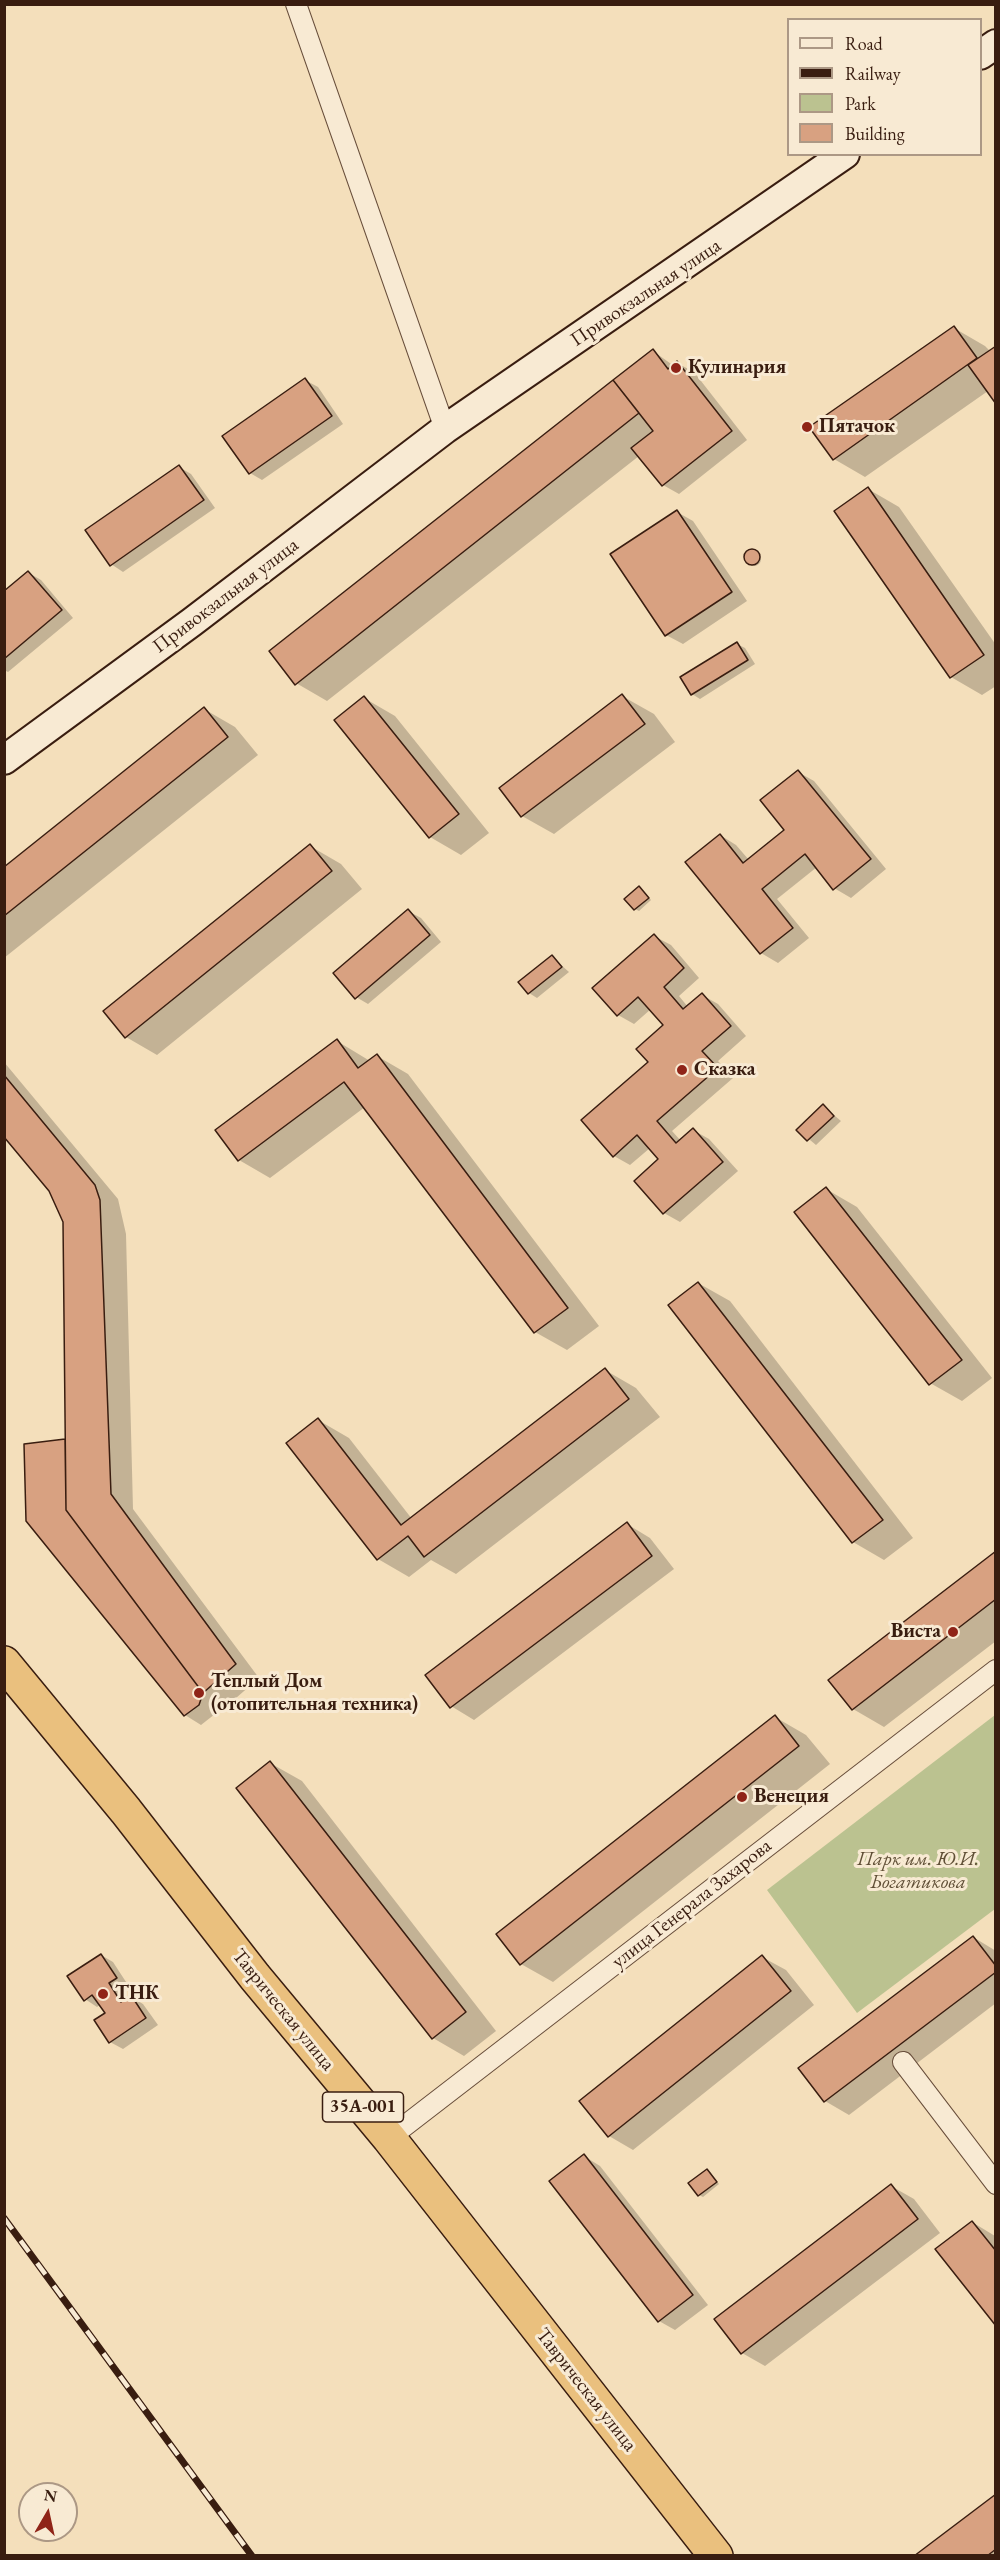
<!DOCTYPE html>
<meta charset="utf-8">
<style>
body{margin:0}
#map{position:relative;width:1000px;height:2560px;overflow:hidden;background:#f4dfbb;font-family:"EB Garamond",serif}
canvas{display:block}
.frame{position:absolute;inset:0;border:6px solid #391d10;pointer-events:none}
.legend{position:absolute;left:787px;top:18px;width:195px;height:138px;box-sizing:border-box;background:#f8ead3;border:2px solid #ac9885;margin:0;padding:8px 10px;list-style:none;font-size:18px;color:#391d10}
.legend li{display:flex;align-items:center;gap:12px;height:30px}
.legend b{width:30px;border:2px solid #ac9885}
.north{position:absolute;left:18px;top:2482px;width:60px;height:60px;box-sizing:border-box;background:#f8ead3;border:2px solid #ac9885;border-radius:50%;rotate:9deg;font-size:16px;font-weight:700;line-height:24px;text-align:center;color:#391d10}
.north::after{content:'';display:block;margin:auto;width:21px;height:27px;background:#8f2418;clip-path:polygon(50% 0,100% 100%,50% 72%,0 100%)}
</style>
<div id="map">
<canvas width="1000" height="2560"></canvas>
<div class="frame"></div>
<ul class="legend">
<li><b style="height:8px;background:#f8ead3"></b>Road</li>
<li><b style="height:8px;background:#391d10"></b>Railway</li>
<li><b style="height:16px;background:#bbc290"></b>Park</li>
<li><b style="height:16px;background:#d8a181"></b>Building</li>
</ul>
<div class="north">N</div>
</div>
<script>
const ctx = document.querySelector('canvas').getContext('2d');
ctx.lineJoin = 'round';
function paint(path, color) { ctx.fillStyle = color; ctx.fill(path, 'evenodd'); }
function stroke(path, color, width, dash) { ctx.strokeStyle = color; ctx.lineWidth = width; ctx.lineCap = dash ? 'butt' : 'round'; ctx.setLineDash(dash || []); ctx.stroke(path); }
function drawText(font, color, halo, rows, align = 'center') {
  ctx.font = font + ' "EB Garamond",serif'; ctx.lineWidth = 6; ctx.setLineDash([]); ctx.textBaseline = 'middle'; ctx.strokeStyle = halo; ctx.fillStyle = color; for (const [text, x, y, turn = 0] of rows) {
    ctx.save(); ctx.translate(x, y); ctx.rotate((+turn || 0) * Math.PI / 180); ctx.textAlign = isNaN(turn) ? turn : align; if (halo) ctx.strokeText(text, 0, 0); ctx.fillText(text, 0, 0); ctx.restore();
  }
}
const green = new Path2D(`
 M995,1715V1909L857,2013L767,1890Z`);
const shadow = new Path2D(`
 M954,328L985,346L990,351L988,391L865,477L834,459Z
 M653,351L674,366L677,363L694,372L747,440L679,494L663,485L639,456L327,701L296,683Z
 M305,380L318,387L343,424L262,480L250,473Z
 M179,467L191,474L215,508L123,572L111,564Z
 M868,489L899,507L996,645V686L982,695L951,677L836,511Z
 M677,512L693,521L747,601L683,644L666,635Z
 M747 559a7 7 0 1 1 14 0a7 7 0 1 1-14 0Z
 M29,573L41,580L73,618L8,672L4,670V593Z
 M737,644L745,648L755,664L700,699L692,694Z
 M622,696L654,714L675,742L554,834L522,816L501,788Z
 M364,698L395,716L489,833L461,855L430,837Z
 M204,709L235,727L258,755L4,958V869Z
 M798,772L814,781L886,869L851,898L834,888L817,867L777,899L809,938L778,963L761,953L687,862L720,835L736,845L749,860L786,830Z
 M310,846L341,864L362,889L157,1055L126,1037Z
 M642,890L651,900L639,911L635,909Z
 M408,911L421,918L441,942L368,1004L356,997Z
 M654,936L671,945L699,978L679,996L688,1007L702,995L718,1004L746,1036L718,1061L733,1078L672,1131L681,1141L693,1130L709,1139L738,1171L680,1222L664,1213L660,1160L650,1148L630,1165L614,1156L665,1025L651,1009L634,1024L618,1015Z
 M552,957L569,972L537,998L529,993Z
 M337,1041L370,1061L377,1056L408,1074L599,1326L567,1350L535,1332L365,1107L270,1178L239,1160Z
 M4,1062L118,1199L126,1234L133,1509L259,1678L228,1705L220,1700L215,1714L201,1725L185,1715L28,1520L26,1445L67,1440L64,1221L50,1190L4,1135Z
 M823,1106L841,1121L816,1145L798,1130Z
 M826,1189L857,1207L992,1378L962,1401L930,1383Z
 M698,1283L730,1301L913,1538L884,1560L853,1542Z
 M605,1370L636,1388L660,1417L456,1574L431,1560L409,1577L378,1559L318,1420L349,1438L412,1519Z
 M627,1524L650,1538L674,1569L474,1720L451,1706Z
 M996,1552V1641L884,1727L853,1709Z
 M775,1717L806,1735L830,1764L553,1982L521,1964L498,1934Z
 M270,1763L302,1781L496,2031L464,2056L433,2038Z
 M973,1937L996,1951V2003L849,2115L825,2101L800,2069Z
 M101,1955L113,1962L128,1985L120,1991L127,2000L131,1997L143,2004L158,2025L123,2049L110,2042L107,2013L101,2004L97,2007L85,1999Z
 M762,1957L786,1970L814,2005L633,2150L609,2136L581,2101Z
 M584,2156L600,2166L708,2305L675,2330L659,2321Z
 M707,2170L719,2184L703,2197L699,2195Z
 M891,2186L914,2199L940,2233L765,2366L742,2353Z
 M972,2222L995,2236L996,2324Z
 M996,2496V2556H916Z`);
const building = new Path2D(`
 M954,326L977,358L833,460L809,427Z
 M996,346V404L968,365Z
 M653,349L668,369L677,361L732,431L662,486L631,448L653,431L613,380Z
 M305,378L332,416L249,474L222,436Z
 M613,380L639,413L295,685L269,651Z
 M179,465L204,500L110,566L85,530Z
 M868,487L984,655L950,678L834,511Z
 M677,510L732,592L665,636L610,554Z
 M744 557a8 8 0 1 1 16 0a8 8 0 1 1-16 0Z
 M28,571L62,610L4,659V591Z
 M737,642L748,660L691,695L680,677Z
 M622,694L645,724L521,817L499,788Z
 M364,696L459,814L429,838L334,720Z
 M204,707L228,737L4,916V867Z
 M798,770L871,859L833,890L805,854L762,889L793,928L760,954L685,862L720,834L743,863L784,830L760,800Z
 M310,844L332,871L125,1038L103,1011Z
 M639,886L649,898L634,910L624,899Z
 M408,909L430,935L355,999L333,973Z
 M654,934L684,968L664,987L683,1009L702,993L731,1026L702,1051L718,1068L657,1121L676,1143L693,1128L723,1162L663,1214L634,1181L658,1159L637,1135L613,1157L581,1120L648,1062L636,1049L663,1025L638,997L617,1016L592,988Z
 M552,955L562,967L528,994L518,982Z
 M337,1039L358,1068L377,1054L568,1308L534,1333L344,1082L238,1161L215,1130Z
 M4,1075L95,1185L100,1200L111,1494L236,1664L203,1693L66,1510L63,1222L49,1191L4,1137Z
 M823,1104L834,1116L807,1141L796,1130Z
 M826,1187L962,1360L929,1385L794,1212Z
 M698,1282L883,1520L852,1543L668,1305Z
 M605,1368L629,1399L424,1557L408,1536L377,1560L286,1443L318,1418L401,1525Z
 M65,1439L66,1510L203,1693L199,1705L184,1716L26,1521L24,1444Z
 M627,1522L652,1556L450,1708L425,1675Z
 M996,1551V1599L852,1710L828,1680Z
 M775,1715L799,1746L520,1965L496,1934Z
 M270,1761L466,2012L432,2039L236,1788Z
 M973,1936L996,1966V1972L824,2102L798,2068Z
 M101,1954L117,1978L109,1983L121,2002L131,1995L146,2018L109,2043L94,2020L105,2013L92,1995L84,2001L67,1976Z
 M762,1955L791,1991L608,2137L579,2101Z
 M584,2154L693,2295L658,2322L549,2181Z
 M707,2169L717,2182L698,2196L688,2183Z
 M891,2184L918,2219L741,2354L714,2319Z
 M972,2221L996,2251V2326L935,2249Z
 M996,2494V2549L987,2556H914Z`);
const street = new Path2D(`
 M296,4L445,429
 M903,2062L996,2184
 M389,2138L996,1670`);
const secondary = new Path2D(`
 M980,55L996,44
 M4,760L192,622L445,429L845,154`);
const highway = new Path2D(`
 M4,1663L126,1811L255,1977L389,2138L716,2556`);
const rail = new Path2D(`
 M4,2218L252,2556`);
const markers = [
 [676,368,6,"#8f2418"],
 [807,427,6,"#8f2418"],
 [682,1070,6,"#8f2418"],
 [953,1632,6,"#8f2418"],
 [199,1693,6,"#8f2418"],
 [742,1797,6,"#8f2418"],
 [103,1994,6,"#8f2418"]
];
const shields = [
 [363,2107,81]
];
const shieldNames = [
 ["35А-001",363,2107]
];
const streetNames = [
 ["Привокзальная улица",646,293,-34],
 ["Привокзальная улица",226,596,-37],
 ["улица Генерала Захарова",692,1904,-38],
 ["Таврическая улица",283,2010,51],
 ["Таврическая улица",586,2390,52]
];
const poiNames = [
 ["Кулинария",688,368],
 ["Пятачок",819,427],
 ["Сказка",694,1070],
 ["Виста",941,1632,"right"],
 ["Теплый Дом",211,1682],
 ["(отопительная техника)",211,1705],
 ["Венеция",754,1797],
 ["ТНК",115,1994]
];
const parkNames = [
 ["Парк им. Ю.И.",918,1860],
 ["Богатикова",918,1883]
];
paint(green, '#bbc290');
paint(shadow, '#0003');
paint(building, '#d8a181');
stroke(building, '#391d10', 1.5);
stroke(street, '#684e3b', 22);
stroke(secondary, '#391d10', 32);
stroke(highway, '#391d10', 36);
stroke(street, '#f8ead3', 20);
stroke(secondary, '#f8ead3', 28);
stroke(highway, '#eac07e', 33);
stroke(rail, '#391d10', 7);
stroke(rail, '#f8ead3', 4.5, [14]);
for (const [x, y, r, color] of markers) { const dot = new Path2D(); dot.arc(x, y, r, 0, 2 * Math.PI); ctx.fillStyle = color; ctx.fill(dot); stroke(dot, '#f8ead3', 2); }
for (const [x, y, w] of shields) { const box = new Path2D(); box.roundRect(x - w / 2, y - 15, w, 30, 4.5); ctx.fillStyle = '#f8ead3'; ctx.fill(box); stroke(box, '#391d10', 1.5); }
drawText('bold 18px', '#391d10', null, shieldNames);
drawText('20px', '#391d10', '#f8ead3', streetNames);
drawText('bold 20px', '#391d10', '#f8ead3', poiNames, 'left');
drawText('italic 20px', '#604f36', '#f8ead3', parkNames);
</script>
